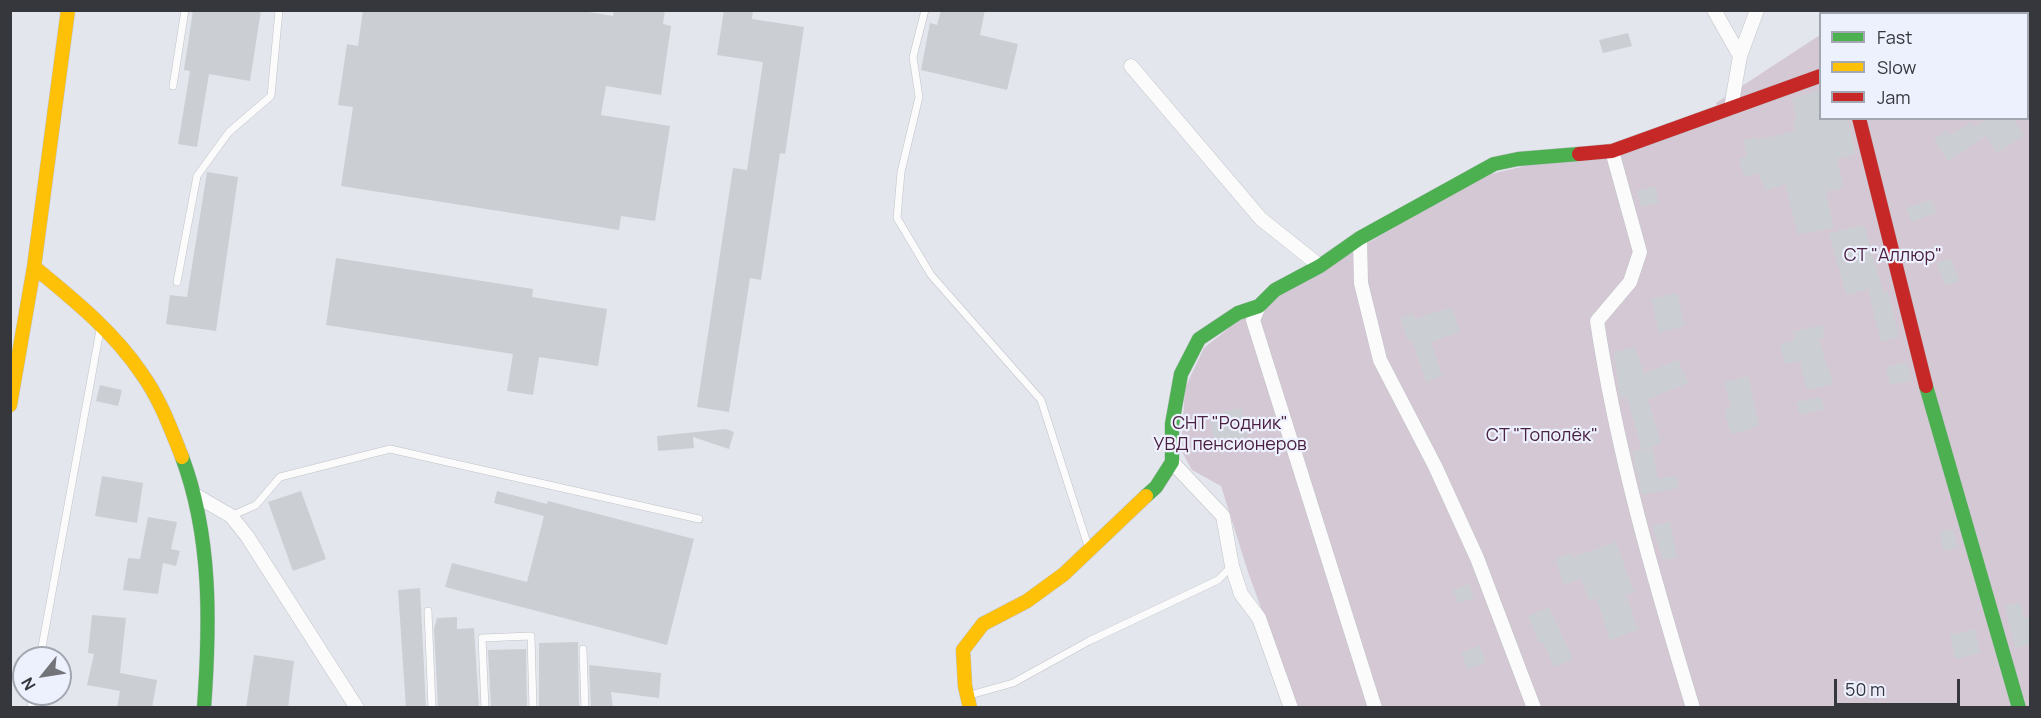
<!DOCTYPE html>
<meta charset="utf-8">
<style>
body{margin:0}
#map{position:relative;width:2041px;height:718px;overflow:hidden;background:#e3e6ed;font-family:Manrope,sans-serif}
canvas{display:block}
.frame{position:absolute;inset:0;border:12px solid #35373c;pointer-events:none}
.legend{position:absolute;left:1819px;top:12px;width:210px;height:108px;box-sizing:border-box;background:#edf1fe;border:2px solid #a3a7b0;margin:0;padding:8px 10px;list-style:none;font-size:18px;color:#35373c}
.legend li{display:flex;align-items:center;gap:12px;height:30px}
.legend b{width:30px;border:2px solid #a3a7b0}
.north{position:absolute;left:12px;top:646px;width:60px;height:60px;box-sizing:border-box;background:#edf1fe;border:2px solid #a3a7b0;border-radius:50%;rotate:240deg;font-size:16px;font-weight:700;line-height:24px;text-align:center;color:#35373c}
.north::after{content:'';display:block;margin:auto;width:21px;height:27px;background:#72747a;clip-path:polygon(50% 0,100% 100%,50% 72%,0 100%)}
.scale{position:absolute;left:1834px;top:679px;width:126px;height:27px;box-sizing:border-box;border:3px solid #35373c;border-top:0;padding-left:8px;font-size:18px;line-height:21px;white-space:nowrap;color:#35373c;-webkit-text-stroke:4px #edf1fe;paint-order:stroke}
</style>
<div id="map">
<canvas width="2041" height="718"></canvas>
<div class="frame"></div>
<ul class="legend">
<li><b style="height:8px;background:#4caf50"></b>Fast</li>
<li><b style="height:8px;background:#ffc107"></b>Slow</li>
<li><b style="height:8px;background:#c62828"></b>Jam</li>
</ul>
<div class="north">N</div>
<div class="scale">50 m</div>
</div>
<script>
const ctx = document.querySelector('canvas').getContext('2d');
ctx.lineJoin = 'round';
function paint(path, color) { ctx.fillStyle = color; ctx.fill(path, 'evenodd'); }
function stroke(path, color, width, dash) { ctx.strokeStyle = color; ctx.lineWidth = width; ctx.lineCap = dash ? 'butt' : 'round'; ctx.setLineDash(dash || []); ctx.stroke(path); }
function drawText(font, color, halo, rows, align = 'center') {
  ctx.font = font + ' Manrope,sans-serif'; ctx.lineWidth = 4.5; ctx.setLineDash([]); ctx.textBaseline = 'middle'; ctx.strokeStyle = halo; ctx.fillStyle = color; for (const [text, x, y, turn = 0] of rows) {
    ctx.save(); ctx.translate(x, y); ctx.rotate((+turn || 0) * Math.PI / 180); ctx.textAlign = isNaN(turn) ? turn : align; if (halo) ctx.strokeText(text, 0, 0); ctx.fillText(text, 0, 0); ctx.restore();
  }
}
const green = new Path2D(`
 M1859,10L2030,11V707H1297L1248,572L1221,486L1192,470L1181,450L1185,388L1204,348L1243,317L1479,177L1719,119L1716,103L1820,35V118H2028V14L1855,13Z`);
const building = new Path2D(`
 M193,10H261L250,81L209,74L197,147L178,144L190,71L184,70Z
 M363,10H577L613,16L614,10H665L663,24L671,26L661,95L606,86L601,115L670,126L655,221L621,216L619,230L341,186L353,107L338,105L347,44L358,46Z
 M724,10H753L752,19L804,27L785,154L780,153L761,280L750,278L729,412L697,407L733,168L747,170L763,62L717,55Z
 M941,10H985L980,35L1018,44L1007,90L921,70L930,23L937,25Z
 M1628,33L1632,46L1603,53L1599,40Z
 M1821,89V118H1847L1856,154L1837,159L1844,187L1826,192L1834,228L1798,234L1785,184L1765,191L1759,173L1744,177L1739,159L1747,157L1743,140L1757,137L1758,140L1795,131L1793,122L1797,121L1792,99Z
 M1988,118H2013L2024,136L1997,153L1986,136L1948,161L1934,139L1947,130L1950,135L1971,122L1974,127Z
 M207,172L238,177L216,331L166,324L170,295L187,297Z
 M1655,186L1659,203L1641,207L1637,191Z
 M1931,200L1936,213L1911,222L1906,208Z
 M1864,225L1883,292L1888,291L1899,337L1881,342L1868,289L1846,295L1829,233Z
 M336,258L533,289L532,297L607,309L598,366L539,357L533,395L507,391L513,354L326,325Z
 M1951,258L1959,281L1945,286L1937,263Z
 M1677,293L1685,326L1659,333L1651,299Z
 M1452,307L1460,332L1431,342L1442,376L1426,382L1412,340L1408,341L1400,318L1413,314L1415,319Z
 M1822,325L1825,338L1819,339L1833,384L1807,390L1800,361L1785,364L1780,344L1795,340L1793,332Z
 M1635,347L1644,374L1678,360L1688,383L1648,399L1661,443L1643,450L1652,448L1658,479L1676,475L1679,488L1642,495L1632,452L1642,450L1627,397L1620,399L1614,352Z
 M1907,362L1912,380L1890,385L1886,367Z
 M1748,376L1759,426L1731,435L1724,410L1731,407L1724,383Z
 M100,385L122,390L118,406L96,401Z
 M1821,397L1824,409L1800,415L1796,402Z
 M1241,408L1247,437L1215,443L1209,415Z
 M726,429L734,432L729,449L693,437L694,448L658,451L657,436Z
 M102,476L143,483L137,523L95,516Z
 M301,491L326,559L293,571L268,502Z
 M497,491L547,504L548,501L694,539L667,645L445,587L452,563L527,582L544,516L494,503Z
 M148,517L177,522L171,549L180,551L176,566L163,563L158,594L123,590L128,558L140,559Z
 M1670,522L1677,557L1663,560L1652,526Z
 M1953,529L1958,548L1944,551L1939,532Z
 M1616,542L1634,592L1626,595L1638,630L1610,640L1596,598L1589,601L1581,578L1564,585L1555,558L1572,553L1573,557Z
 M1469,584L1474,598L1458,603L1453,590Z
 M420,588L426,708H406L398,590Z
 M2020,602L2024,618L2031,616V644L2015,648L2005,606Z
 M1549,607L1573,659L1554,667L1543,642L1539,643L1528,616Z
 M92,615L126,618L120,673L157,680L152,708H117L120,691L87,685L94,654L88,653Z
 M457,617V629L474,628L479,708H438L434,629L437,618Z
 M1975,629L1980,653L1955,659L1950,635Z
 M578,642L579,708H539V643Z
 M1480,646L1486,663L1467,669L1461,652Z
 M526,649L527,708H491L488,650Z
 M254,655L294,661L288,708H246Z
 M589,665L661,673L659,698L611,692L613,708H591Z`);
const lane = new Path2D(`
 M925,10L913,57L919,97L901,172L897,218L931,275L1041,400L1089,549
 M1992,10V14
 M2028,39H2030
 M173,86L185,10
 M177,282L197,176L229,132L271,96L279,10
 M231,516L256,505L280,477L390,449L699,519
 M428,611L432,708
 M583,649L585,708
 M40,658L100,330
 M970,695L1013,683L1089,641L1218,580L1232,566
 M31,708L33,694
 M485,708L482,638L531,636L533,708`);
const street = new Path2D(`
 M1714,10L1740,56L1731,108
 M1878,14L1879,10
 M1740,56L1757,10
 M1131,66L1261,219L1320,266
 M1612,151L1640,252L1630,282L1597,321C1617,453 1654,580 1693,708
 M1360,238L1361,283L1380,360L1435,466L1477,558L1534,708
 M1259,306L1253,320L1375,708
 M1172,462L1223,516L1232,566L1241,594L1259,618L1291,708
 M195,495L231,516L247,536L357,708`);
const fast = new Path2D(`
 M1926,386L2019,708
 M182,457C212,537 210,625 204,708
 M1146,496L1156,487L1172,462V424L1181,374L1199,339L1238,313L1259,306L1275,290L1320,266L1360,238L1494,164L1518,159L1579,154`);
const slow = new Path2D(`
 M34,267C73,299 114,332 142,374C160,399 171,429 182,457
 M10,405L34,267L68,10
 M970,708L965,686L963,650L983,624L1027,601L1064,574L1146,496`);
const jam = new Path2D(`
 M1859,118L1926,386
 M1579,154L1612,151L1820,76`);
const parkNames = [
 ["СТ \"Аллюр\"",1893,256],
 ["СНТ \"Родник\"",1230,424],
 ["УВД пенсионеров",1230,445],
 ["СТ \"Тополёк\"",1542,436]
];
paint(green, '#d5c8d5');
paint(building, '#cbcfd3');
stroke(lane, '#c0c2c7', 8);
stroke(street, '#c0c2c7', 15);
stroke(fast, '#c0c2c7', 15);
stroke(slow, '#c0c2c7', 15);
stroke(jam, '#c0c2c7', 15);
stroke(lane, '#fbfbfc', 7);
stroke(street, '#fbfbfc', 14);
stroke(fast, '#4caf50', 14);
stroke(slow, '#ffc107', 14);
stroke(jam, '#c62828', 14);
drawText('18px', '#4b2041', '#edf1fe', parkNames);
</script>
